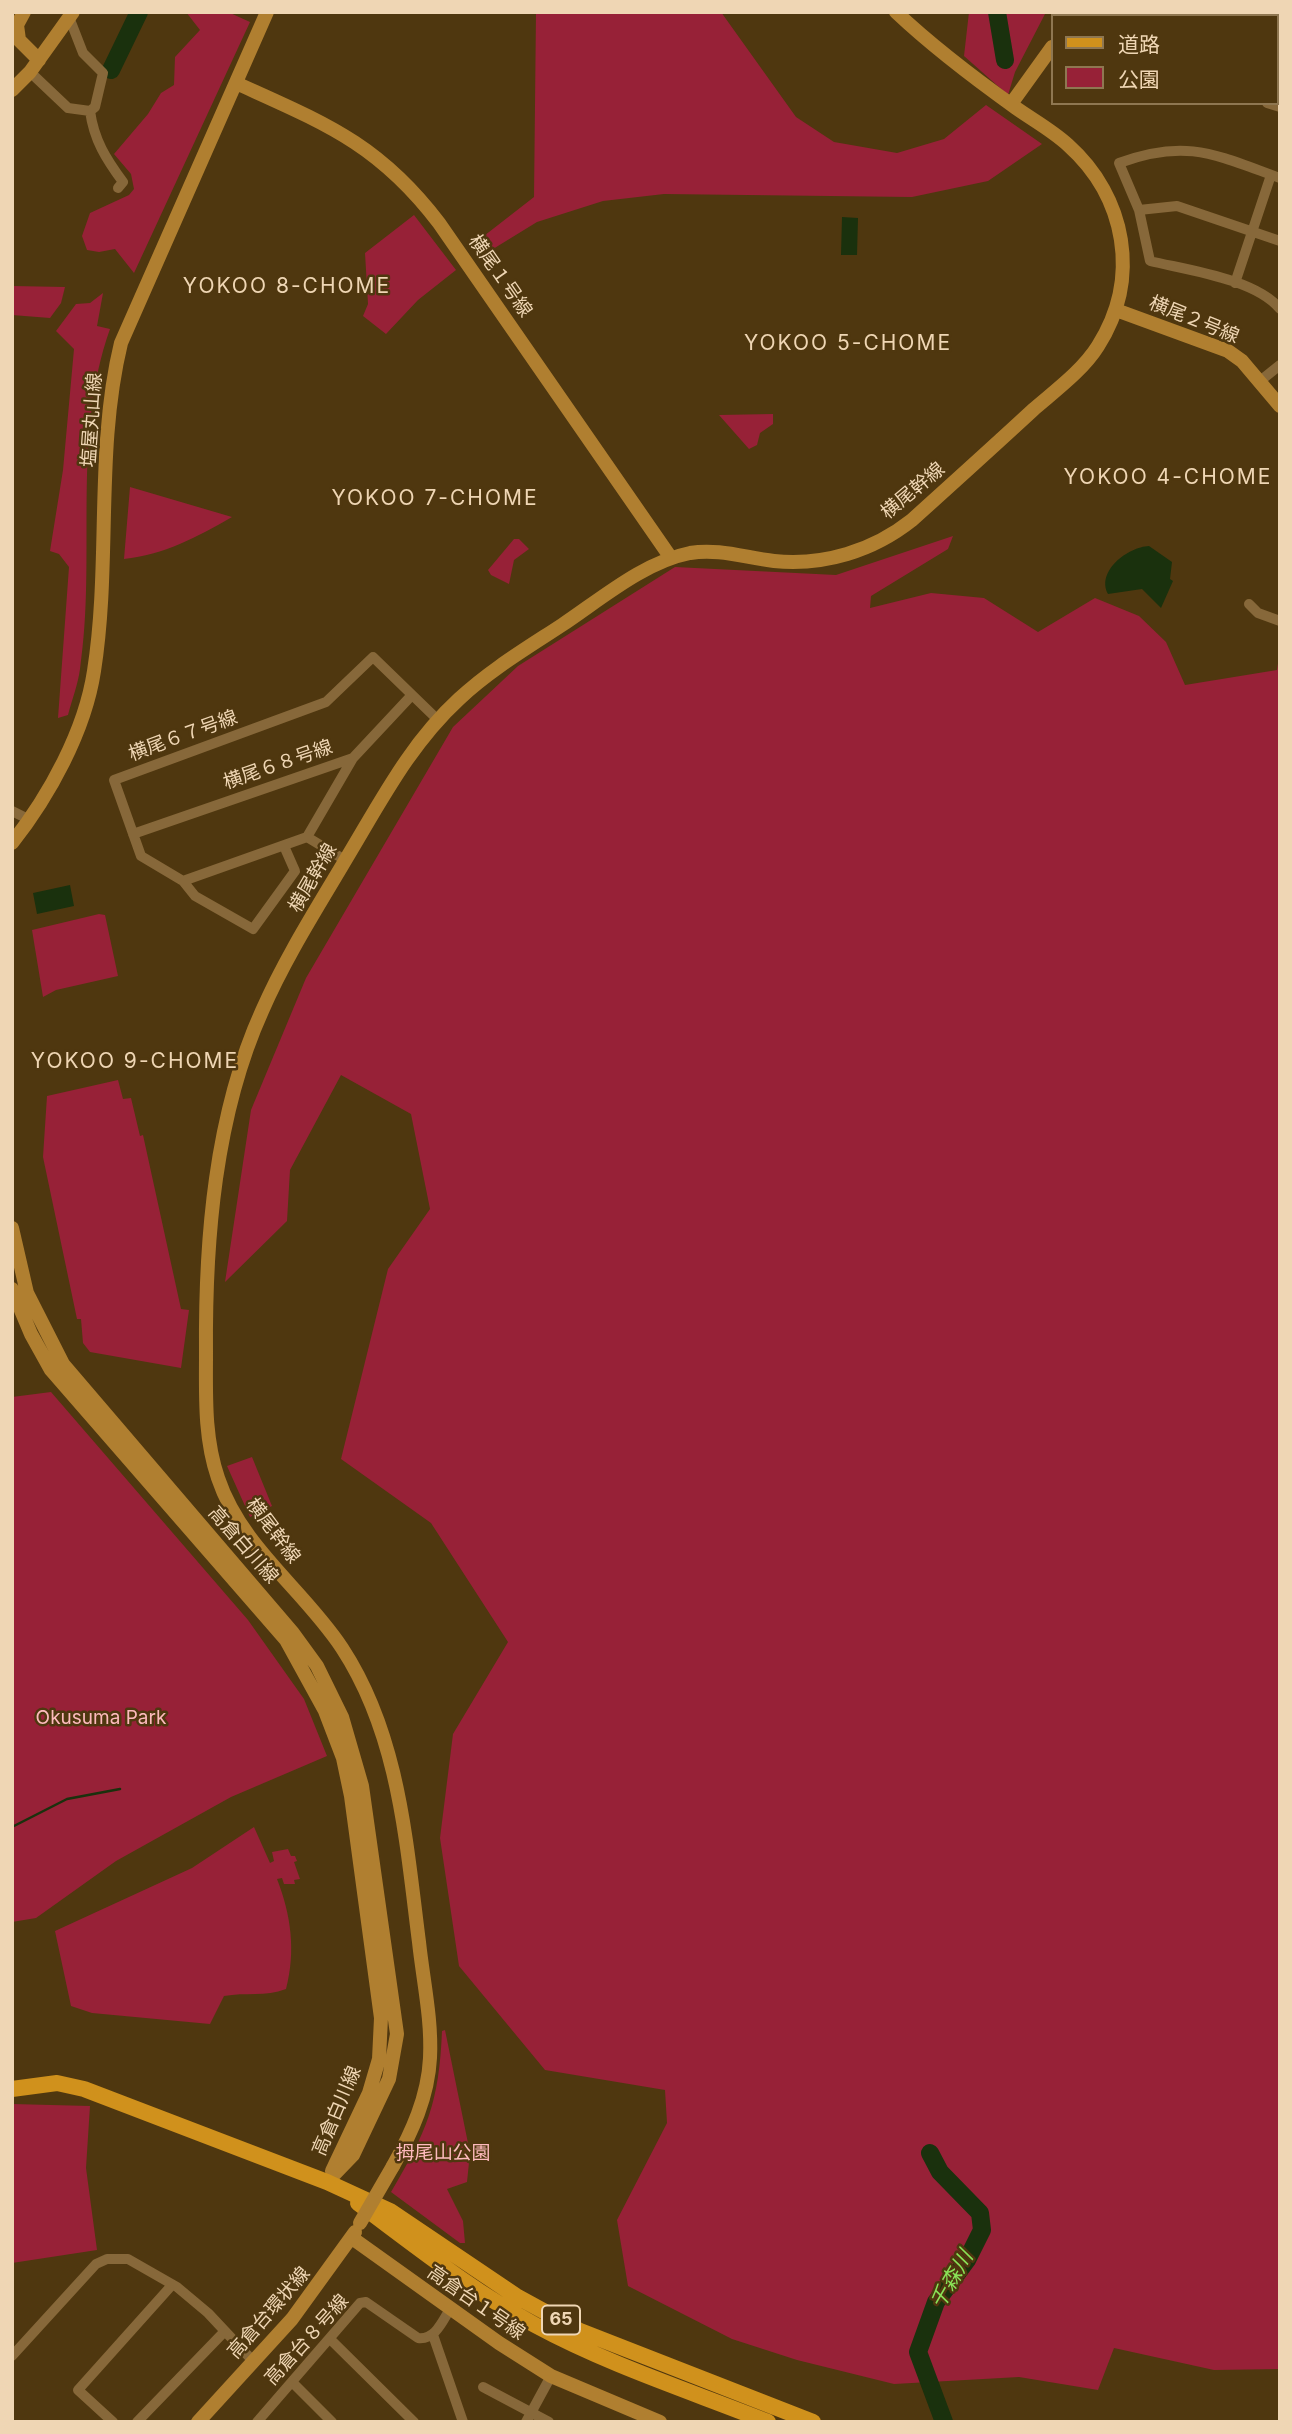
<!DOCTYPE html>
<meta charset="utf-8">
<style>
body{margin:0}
#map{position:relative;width:1292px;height:2434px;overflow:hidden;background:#4f370f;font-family:Inter,"Noto Sans JP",sans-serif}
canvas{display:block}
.frame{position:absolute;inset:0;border:14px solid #efd6b4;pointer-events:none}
.legend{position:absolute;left:1051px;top:14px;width:228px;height:91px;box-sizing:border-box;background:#4f370f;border:2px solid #8f7751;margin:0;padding:9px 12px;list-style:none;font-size:21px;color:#efd6b4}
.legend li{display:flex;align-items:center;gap:14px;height:35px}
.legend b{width:35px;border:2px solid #8f7751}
</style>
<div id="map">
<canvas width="1292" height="2434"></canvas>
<div class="frame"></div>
<ul class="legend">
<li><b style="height:9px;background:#d0911c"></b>道路</li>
<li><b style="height:19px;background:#972137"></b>公園</li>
</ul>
</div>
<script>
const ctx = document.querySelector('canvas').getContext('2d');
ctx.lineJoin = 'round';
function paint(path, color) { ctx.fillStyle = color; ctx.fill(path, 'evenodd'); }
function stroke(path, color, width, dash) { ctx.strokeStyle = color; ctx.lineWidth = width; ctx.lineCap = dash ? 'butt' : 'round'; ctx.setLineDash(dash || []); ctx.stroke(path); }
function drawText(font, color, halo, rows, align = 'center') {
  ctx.font = font + ' Inter,"Noto Sans JP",sans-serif'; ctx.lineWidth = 5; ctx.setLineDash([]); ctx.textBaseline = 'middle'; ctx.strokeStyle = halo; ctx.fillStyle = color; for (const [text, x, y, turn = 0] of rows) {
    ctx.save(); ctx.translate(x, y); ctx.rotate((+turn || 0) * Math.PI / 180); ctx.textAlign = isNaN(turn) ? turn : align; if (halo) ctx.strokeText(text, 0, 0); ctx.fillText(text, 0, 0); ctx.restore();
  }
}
const green = new Path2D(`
 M186,12H228L250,22L134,273L115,249L99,252L87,250L82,236L90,213L129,195L134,189L131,174L114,154L148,114L161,93L174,85L175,57L200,30Z
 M536,12H721L796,117L834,142L897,153L944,139L986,105L1042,144L988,181L912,197L664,194L603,201L537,222L480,257L471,246L534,197Z
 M969,12H1046L1015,72L1008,95L964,56Z
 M414,215L456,270L418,300L386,334L363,316L368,304L365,253Z
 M12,286L65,287L61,303L50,318L12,315Z
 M103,293L97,326L110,329C71,438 97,556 80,669C78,684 72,700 68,715L58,718L69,567L59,554L50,551L63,470L74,349L56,331L76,304L90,303Z
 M773,414V424L760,433L757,445L749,449L719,415Z
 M130,487L232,517C197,537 164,555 124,559Z
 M953,536L948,549L871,596L870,608L931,593L984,598L1038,632L1095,598L1139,616L1166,642L1185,685L1277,670L1280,650V2369L1214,2370L1114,2348L1098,2390L1019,2377L894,2384L797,2360L732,2339L628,2286L617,2220L667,2123L665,2090L545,2070L459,1966L440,1838L453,1734L508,1642L431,1523L341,1459L388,1269L430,1209L411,1114L341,1075L290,1170L287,1221L225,1282L251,1110L306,978L453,727L518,666L675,567L836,575Z
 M514,539H519L529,549L514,560L509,584L491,575L488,570Z
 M99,914L105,915L118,976L56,990L43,997L32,930Z
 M118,1080L123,1099L131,1098L140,1136L143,1135L181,1309L189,1310L181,1368L90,1352L83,1343L81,1319H77L43,1157L47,1096Z
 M51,1392L248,1620L304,1699L327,1756L231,1797L116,1861L36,1918L12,1922V1397Z
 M252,1457L272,1506L250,1517L227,1466Z
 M254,1827L270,1863L274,1861L272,1852L288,1849L291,1856H295L297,1861L294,1862L300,1879L294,1880L295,1884H284L282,1878L277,1879C291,1915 296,1951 286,1989C265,1997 246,1992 224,1996L210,2024L92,2013L71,2006L55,1931L192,1868Z
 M445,2030L470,2153L467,2182L447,2189L463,2221L465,2243H460L391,2192C427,2131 439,2103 442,2031Z
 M12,2104L90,2106L86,2168L97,2250L12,2263Z`);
const water = new Path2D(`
 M842,217L858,218L857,255H841Z
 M1149,546L1172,562L1170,579L1173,581L1161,608L1142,589L1108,594C1096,571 1128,547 1149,546Z
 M70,885L74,906L37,914L33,893Z`);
const stream = new Path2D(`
 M12,1827L67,1799L120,1789`);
const river = new Path2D(`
 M997,12L1005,60
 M111,70L139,12
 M930,2153L940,2172L980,2213L982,2230L967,2260L936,2302L918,2352L944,2422`);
const street = new Path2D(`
 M1236,12L1239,16
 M1103,16V12
 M1160,16V12
 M1215,16L1216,12
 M1276,46L1280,48
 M30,72L68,108L90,111L95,107L103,73L83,53L69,17
 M1267,103L1280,107
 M90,111C94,140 106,159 123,182L118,188
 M1280,178C1216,155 1187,138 1119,163L1139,210L1150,261C1187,270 1256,279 1280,309
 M1139,210L1177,206L1280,241
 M1235,283L1271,175
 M1260,381L1280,365
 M1249,604L1258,613L1280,621
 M12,811L30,820
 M133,834L353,758L411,696
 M307,837L353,758
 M345,860L307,837L183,881L141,856L114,780L326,702L373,657L438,720
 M183,881L195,896L253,929L295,871L284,846
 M433,2335L463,2422
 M330,2339L414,2422
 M12,2356L96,2264L107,2259H128L177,2287L208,2313L253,2361
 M292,2382L332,2422
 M483,2387L549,2422
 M113,2422L78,2390L172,2285
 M137,2422L225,2331
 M257,2422L360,2303L366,2302L418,2338C435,2340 442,2322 450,2309
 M526,2422L551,2376`);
const secondary = new Path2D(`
 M24,12L17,25L19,40L39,60
 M1070,16L1072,12
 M236,83C324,123 378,143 439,223L671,558
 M12,90L30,72L73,12
 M1011,104L1052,47
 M1116,310L1228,351L1242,361L1280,406
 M12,843C49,796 85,731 94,671C111,563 95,450 121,343L267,12
 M12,1228L27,1293L63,1364L293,1633L317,1666L342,1717L362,1786L397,2034L389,2079L353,2155L327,2182
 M12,1289L31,1334L51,1370L286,1640L325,1711L343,1758L351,1796L381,2018L379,2059L369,2093L332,2171
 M393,2166C412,2132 428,2097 430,2058C432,2019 423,1980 419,1942C406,1841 399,1735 342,1648C303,1589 241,1547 218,1478C204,1437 206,1395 206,1353C205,1240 215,1115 262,1011C286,956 319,905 349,854C382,799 411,743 459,699C490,670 527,648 562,625C601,599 644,562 690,553C719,548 746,558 774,561C824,566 873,551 912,520C953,483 994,446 1034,409C1056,390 1083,370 1098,346C1141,278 1126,197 1068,145C1053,131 1033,120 1016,108C974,78 934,48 896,12
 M352,2238L499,2343L551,2376L660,2422
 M198,2422L292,2319L355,2232`);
const primary = new Path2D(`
 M12,2089L57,2083L84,2089L327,2182L390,2211L516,2296L580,2331L813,2422
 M358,2203C416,2246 472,2291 535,2325C609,2365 690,2391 768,2422`);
const secondaryBridge = new Path2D(`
 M360,2223L393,2166`);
const shields = [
 [561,2320,38]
];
const shieldNames = [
 ["65",561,2320]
];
const streetNames = [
 ["横尾１号線",500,276,55],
 ["横尾２号線",1194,320,22],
 ["塩屋丸山線",92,420,-86],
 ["横尾幹線",913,491,-40],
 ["横尾６７号線",183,736,-20],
 ["横尾６８号線",278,765,-19],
 ["横尾幹線",313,878,-60],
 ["横尾幹線",273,1531,53],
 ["高倉白川線",243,1545,49],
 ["高倉白川線",337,2111,-67],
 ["高倉台１号線",476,2303,35],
 ["高倉台環状線",269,2313,-49],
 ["高倉台８号線",307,2340,-48]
];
const parkNames = [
 ["Okusuma Park",101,1718],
 ["拇尾山公園",443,2153]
];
const neighbourhoodNames = [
 ["YOKOO 8-CHOME",287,287],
 ["YOKOO 5-CHOME",848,344],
 ["YOKOO 4-CHOME",1168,478],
 ["YOKOO 7-CHOME",435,499],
 ["YOKOO 9-CHOME",135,1062]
];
const waterNames = [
 ["千森川",952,2280,-60]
];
paint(green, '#972137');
paint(water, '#1a310d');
stroke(stream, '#1a310d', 2.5);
stroke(river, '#1a310d', 18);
stroke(street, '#87683a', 10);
stroke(secondary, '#b07f30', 14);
stroke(primary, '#d0911c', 16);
stroke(secondaryBridge, '#b07f30', 14);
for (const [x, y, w] of shields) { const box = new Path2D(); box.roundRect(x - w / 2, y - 14.5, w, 29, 5); ctx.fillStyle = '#4f370f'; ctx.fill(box); stroke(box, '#efd6b4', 2); }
drawText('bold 18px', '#efd6b4', null, shieldNames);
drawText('19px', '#efd6b4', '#4f370f', streetNames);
drawText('19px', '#fdbabd', '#4f370f', parkNames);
ctx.letterSpacing = '2px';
drawText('21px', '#efd6b4', '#4f370f', neighbourhoodNames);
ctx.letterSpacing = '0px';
drawText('italic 21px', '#8ae357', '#4f370f', waterNames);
</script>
